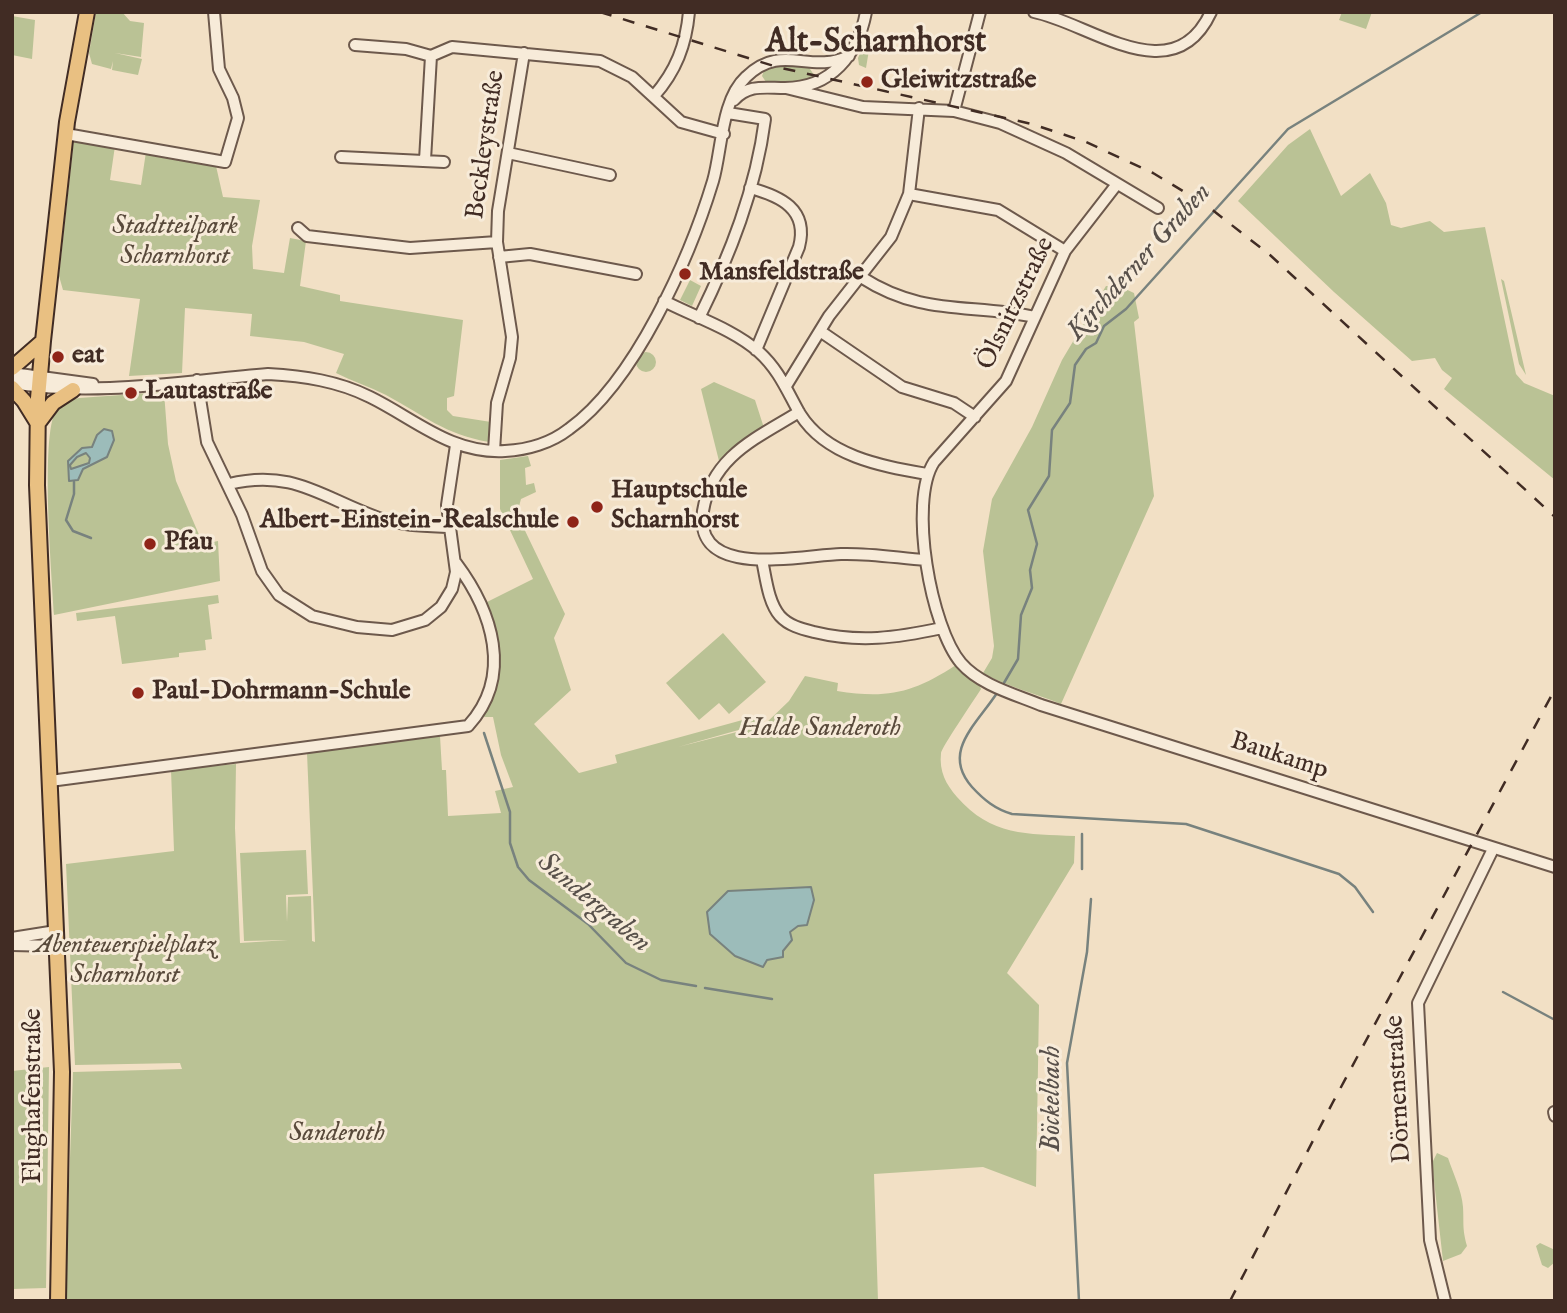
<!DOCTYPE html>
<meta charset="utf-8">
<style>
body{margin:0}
#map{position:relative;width:1567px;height:1313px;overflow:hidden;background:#f2e0c5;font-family:"IM FELL English",serif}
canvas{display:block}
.frame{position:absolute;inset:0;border:14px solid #412c24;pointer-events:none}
</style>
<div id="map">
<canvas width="1567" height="1313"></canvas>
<div class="frame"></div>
</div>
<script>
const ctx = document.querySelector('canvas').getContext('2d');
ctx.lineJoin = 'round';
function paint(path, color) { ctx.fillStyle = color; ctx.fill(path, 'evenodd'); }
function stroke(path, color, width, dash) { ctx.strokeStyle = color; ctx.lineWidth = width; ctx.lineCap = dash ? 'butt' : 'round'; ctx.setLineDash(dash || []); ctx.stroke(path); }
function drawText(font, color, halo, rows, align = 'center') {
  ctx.font = font + ' "IM FELL English",serif'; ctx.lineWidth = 6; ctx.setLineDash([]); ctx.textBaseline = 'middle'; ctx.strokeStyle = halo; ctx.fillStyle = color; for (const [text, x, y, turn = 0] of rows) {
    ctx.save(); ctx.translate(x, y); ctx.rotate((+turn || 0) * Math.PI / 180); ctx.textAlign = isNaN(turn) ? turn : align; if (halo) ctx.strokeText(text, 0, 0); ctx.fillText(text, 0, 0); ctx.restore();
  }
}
const green = new Path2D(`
 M96,12H122L130,21L144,23L141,57L115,53L142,59L138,75L112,70L113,61L111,69L92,64L89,53Z
 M1342,12H1372L1366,29L1339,20Z
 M12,16L35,20L32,59L12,55Z
 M867,38H871L866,68L859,65L858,58Z
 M778,65L808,66L814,75L812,78L794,83L766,82L762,76L765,68Z
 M1310,129L1341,196L1370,173L1386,203L1391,225L1401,228L1430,221L1444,232L1485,227L1516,374L1524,383L1555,396V480L1444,389L1452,378L1442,370L1435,358L1412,361L1334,292L1238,201L1288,145Z
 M74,139L115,146L110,180L141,185L146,152L216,166L223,197L260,200L252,246L253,269L284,273L290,238L306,241L300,286L340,295V301L463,320L454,396L447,398V410L453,416L491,422L489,442C444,434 425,416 386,395C370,387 352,381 336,373L344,354L304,342L250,336L252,314L185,308L182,373L129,376L140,299L63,290L59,276Z
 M1501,279L1504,281L1526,375L1519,364Z
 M690,280L701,286L692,306L680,300Z
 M1106,286L1121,287L1134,293L1139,318L1134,322L1154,496L1061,704C1034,693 1008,687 983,673L992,658L994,646L983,551L992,499L1032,427L1062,360Z
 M636 362a10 10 0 1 1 20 0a10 10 0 1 1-20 0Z
 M714,382L755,400L764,428L719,461L701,389Z
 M164,392L168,444L176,481L203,544L218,541L220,581L54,615C52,577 40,437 56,410C61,401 70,400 79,398Z
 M528,456L531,466L525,468L526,485L534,483L536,492L521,499L517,514L565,614L554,638L571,690L534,724L579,773L617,763L615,755L757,716L760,724L678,747L764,725L789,701L805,676L838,683L837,691C888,699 913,693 956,665L979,684L981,689C974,700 942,747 941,753C939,772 946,784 957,797C991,836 1027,834 1075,836L1074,863L1007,973L1039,1005L1036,1187L983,1167L874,1174L878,1301H65L73,1072L182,1069L180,1063L75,1065L66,864L174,851L171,770L236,764L235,828L240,943L288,940L244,941L240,853L306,850L308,894L286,895L287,922L288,897L311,896L312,941L315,942L307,753L440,736L442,770H446L448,816L501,813L495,791L513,787L501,755L493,717H484L481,712L500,670L485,603L533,579L500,509V460Z
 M218,595L219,603L208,605L212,639L205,640L206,650L179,653V657L122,664L115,616L77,621L76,613Z
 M723,633L766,682L729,714L719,703L699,720L666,683Z
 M49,1067L46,1288L12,1289V1071Z
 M1437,1153L1448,1158C1453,1173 1462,1191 1463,1207C1464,1223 1462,1228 1467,1246L1461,1254L1443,1261L1432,1163Z
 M1540,1243L1555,1250V1262L1548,1268L1542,1265L1536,1246Z`);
const water = new Path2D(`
 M104,429L112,431L114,440L107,457L83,469L78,480L69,481L68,461L82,448L92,447L97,435ZM86,453L90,458L89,463L71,469L70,465L77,457Z
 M811,887L814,900L807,925L798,926L790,932L792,940L783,951V957L767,960L763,967L735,956L710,934L707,912L728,891Z`);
const stream = new Path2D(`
 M74,482V494L66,520L73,531L91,538
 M1001,688L1018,659L1021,615L1032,588L1030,570L1037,544L1028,510L1049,476L1052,430L1070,403L1075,365L1086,349L1096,343L1104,326L1126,309L1288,129L1482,12
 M997,693C976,725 941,752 972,787C984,800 995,809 1012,814L1186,824L1339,874L1355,887L1373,912
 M484,733L510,812V843L518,867L529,880L588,924L626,963L661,980L696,986
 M1082,869V834
 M705,988L772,999
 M1503,992L1555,1020
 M1079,1301L1067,1063L1087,952L1091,899`);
const minor = new Path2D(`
 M1034,12C1090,23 1173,94 1211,12
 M355,45L406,49L431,56L452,47L600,61L632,77L681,122L724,134
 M786,88L863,107L954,111L1000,123L1066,153L1158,208
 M654,96C676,71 686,45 689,12
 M734,100C749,84 764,88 785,88C831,88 858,55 866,12
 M954,111L980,12
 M66,134L225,162L238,118L233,98L219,69L214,12
 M508,153L610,175
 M341,157L444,162
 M425,160L431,56
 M1117,184L1065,251L1006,381L934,462C908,502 931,628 961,663C980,685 1014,694 1041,705L1555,867
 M750,188C780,196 809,209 799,247L756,350
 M909,194L998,210L1065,251
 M298,228L307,236L410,248L497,242
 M499,257L530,254L636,274
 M861,277C923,317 970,303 1035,317
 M664,301C695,317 733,329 759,352C779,370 787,391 800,414C827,457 882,466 927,474
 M699,318C730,255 756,189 765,119L728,113
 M820,331L902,387L954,403L975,417
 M12,373L93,384
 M197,380L207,442L242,515L262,571L279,595L312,616L357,627L392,630L425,620L441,607L452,589L456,572L447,505L456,445
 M12,383C96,397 183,381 268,374C304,376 338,381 370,397C415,419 451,454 505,451C527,450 551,443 569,429C635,382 690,257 713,181C722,150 721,100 746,77C782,42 809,75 849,56
 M786,386L829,316L891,237L909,194L919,108
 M799,412C757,438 712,456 703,511C693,581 801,555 841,554C869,553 898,558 926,560
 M494,451L497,403L510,358L512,337L497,242L498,211L524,53
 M229,484C293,468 324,499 379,518C402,526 426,526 450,527
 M762,560C766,578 768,602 780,616C789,626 802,629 814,632C859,643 896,638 942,628
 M50,781L468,726C514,676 492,611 456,563
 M12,938L56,931
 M12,945L57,946
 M1554,1112L1555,1116
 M1445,1301L1430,1240L1418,1003L1493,849`);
const major = new Path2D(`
 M12,368L43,341
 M12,388L24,401L37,422
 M38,423L53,403L73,390
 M58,1301L62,1072L37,485L38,398L43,341L67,122L87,12`);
const rail = new Path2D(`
 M600,12L777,67L1032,124L1086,142L1153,173L1206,205L1270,255L1555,517
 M1230,1301L1333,1102L1555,689`);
const markers = [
 [867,82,7,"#8f2418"],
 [685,274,7,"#8f2418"],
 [58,357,7,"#8f2418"],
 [131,393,7,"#8f2418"],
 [597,507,7,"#8f2418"],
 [573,522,7,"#8f2418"],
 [150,544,7,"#8f2418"],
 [138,693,7,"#8f2418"]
];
const poiNames = [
 ["Gleiwitzstraße",881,82],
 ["Mansfeldstraße",699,274],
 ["eat",72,357],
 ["Lautastraße",145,393],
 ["Hauptschule",611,492],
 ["Scharnhorst",611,522],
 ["Albert-Einstein-Realschule",559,522,"right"],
 ["Pfau",164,544],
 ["Paul-Dohrmann-Schule",152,693]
];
const streetNames = [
 ["Beckleystraße",487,145,-82],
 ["Ölsnitzstraße",1017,304,-64],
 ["Baukamp",1279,757,18],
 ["Dörnenstraße",1400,1089,-93],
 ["Flughafenstraße",35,1096,-90]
];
const parkNames = [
 ["Stadtteilpark",175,228],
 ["Scharnhorst",175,258],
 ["Halde Sanderoth",820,730],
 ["Abenteuerspielplatz",125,947],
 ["Scharnhorst",125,977],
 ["Sanderoth",337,1135]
];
const waterNames = [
 ["Kirchderner Graben",1140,263,-48],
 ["Sundergraben",593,904,40],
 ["Böckelbach",1053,1099,-90]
];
const districtNames = [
 ["Alt-Scharnhorst",876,44]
];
paint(green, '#bac295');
paint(water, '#9cbcba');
stroke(water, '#78827e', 2);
stroke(stream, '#78827e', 2.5);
stroke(minor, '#6d594c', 14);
stroke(major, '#412c24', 18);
stroke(minor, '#f7ebd9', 10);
stroke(major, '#e9c082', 14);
stroke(rail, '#412c24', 2.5, [12, 12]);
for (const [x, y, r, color] of markers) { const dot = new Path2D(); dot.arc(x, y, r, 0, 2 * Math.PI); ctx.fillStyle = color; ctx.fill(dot); stroke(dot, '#f7ebd9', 2.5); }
drawText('bold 26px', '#412c24', '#f7ebd9', poiNames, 'left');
drawText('26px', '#412c24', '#f7ebd9', streetNames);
drawText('italic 26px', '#594a3b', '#f7ebd9', parkNames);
drawText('italic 28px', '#58504a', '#f7ebd9', waterNames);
drawText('bold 33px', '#412c24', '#f7ebd9', districtNames);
</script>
